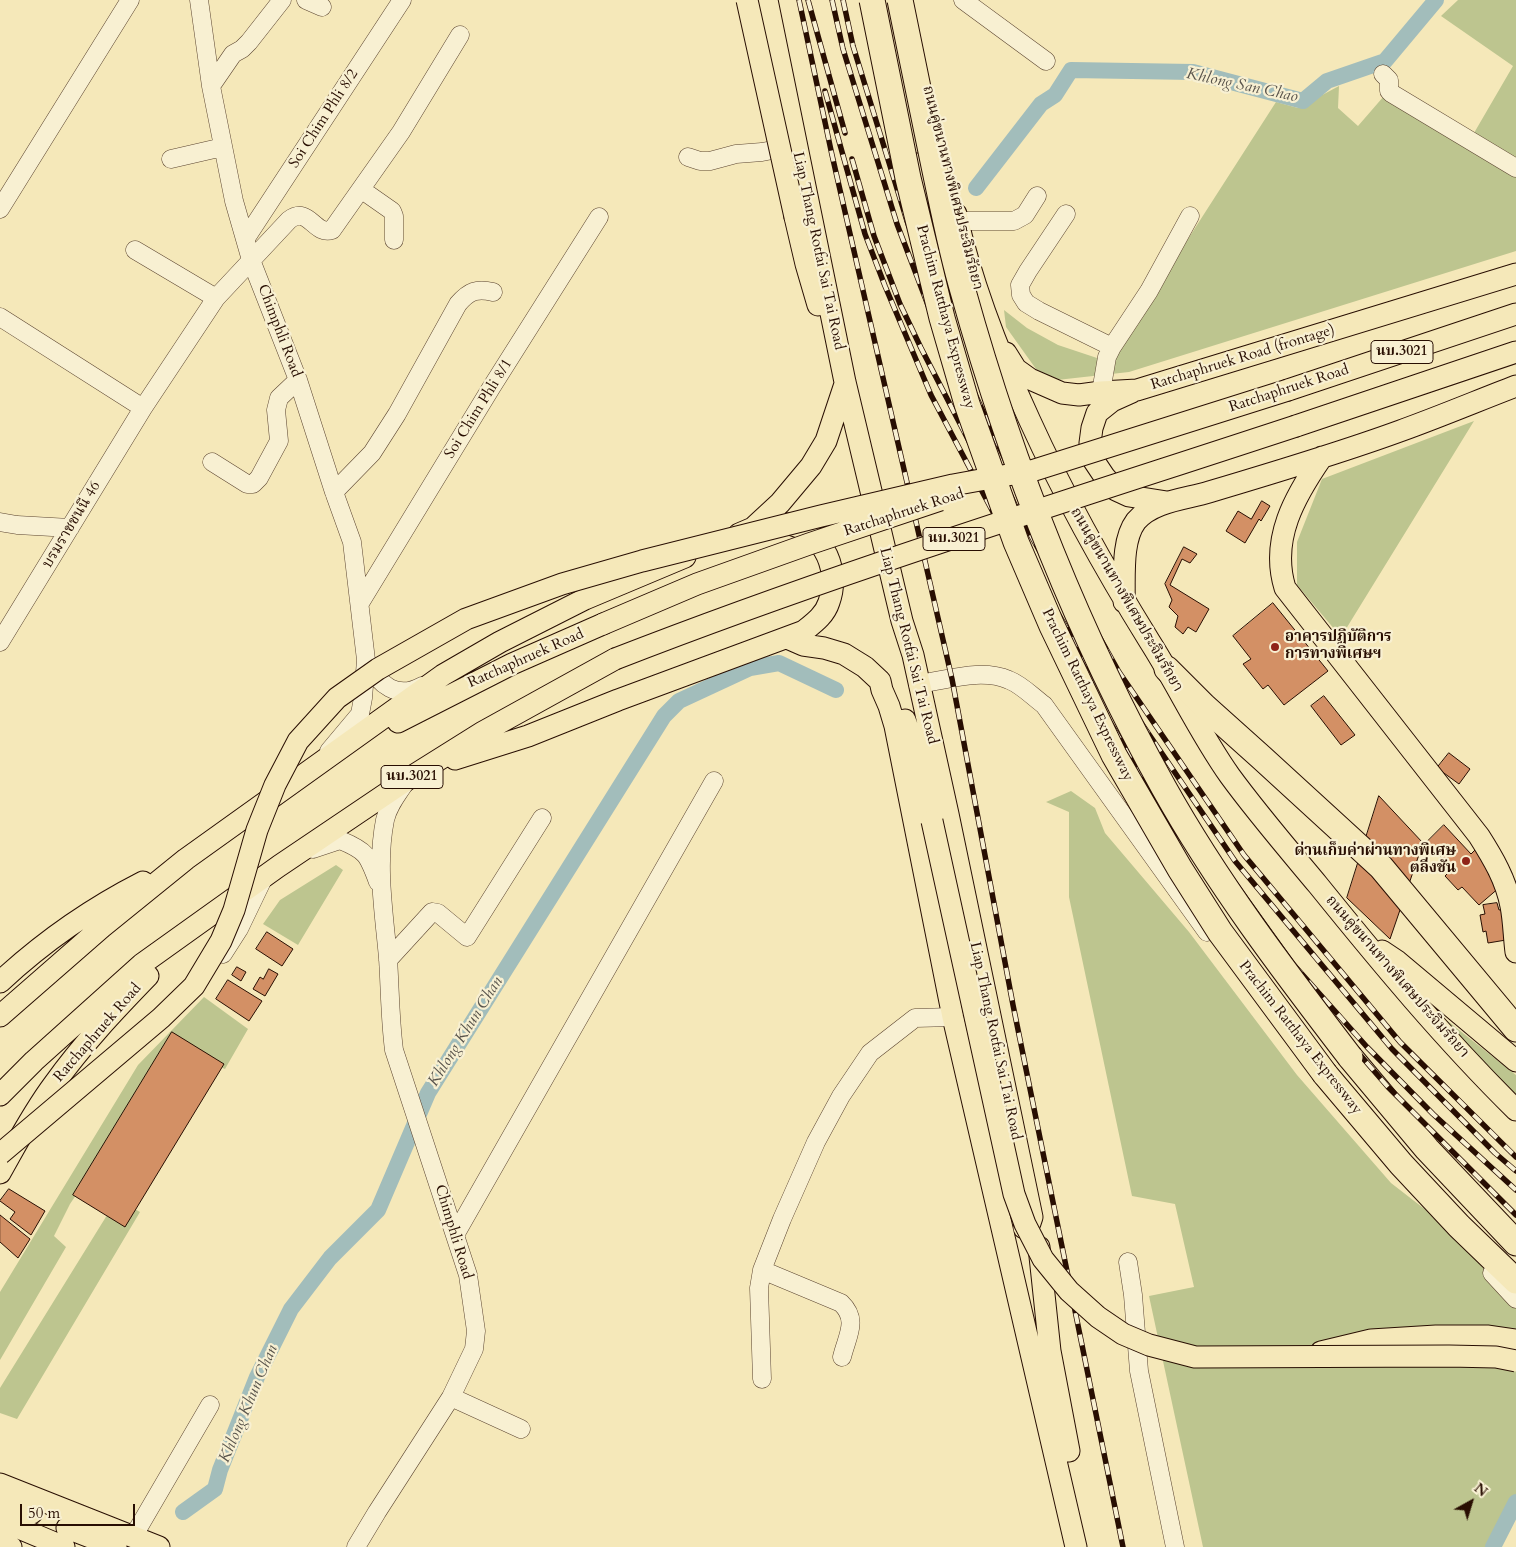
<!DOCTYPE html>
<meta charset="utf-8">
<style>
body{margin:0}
#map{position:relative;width:1516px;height:1547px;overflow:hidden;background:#f5e8b9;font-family:Cardo,serif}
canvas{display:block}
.north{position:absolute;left:1446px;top:1477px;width:50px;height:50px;-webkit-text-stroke:4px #f8f0d2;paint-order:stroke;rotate:39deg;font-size:14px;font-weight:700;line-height:20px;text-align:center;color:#280e02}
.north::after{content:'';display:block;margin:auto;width:18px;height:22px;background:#280e02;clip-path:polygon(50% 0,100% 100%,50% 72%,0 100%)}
.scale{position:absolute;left:20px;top:1504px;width:115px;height:22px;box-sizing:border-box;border:2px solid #280e02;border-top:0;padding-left:6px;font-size:15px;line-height:18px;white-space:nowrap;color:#280e02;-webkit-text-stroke:4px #f8f0d2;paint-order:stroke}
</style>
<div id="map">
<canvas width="1516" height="1547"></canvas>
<div class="north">N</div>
<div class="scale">50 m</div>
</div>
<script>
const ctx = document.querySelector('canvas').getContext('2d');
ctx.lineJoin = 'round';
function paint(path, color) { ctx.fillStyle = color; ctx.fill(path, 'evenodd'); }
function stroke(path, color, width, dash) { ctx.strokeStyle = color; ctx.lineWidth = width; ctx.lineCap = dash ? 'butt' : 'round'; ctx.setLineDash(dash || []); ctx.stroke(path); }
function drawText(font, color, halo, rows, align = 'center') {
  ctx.font = font + ' Cardo,"Noto Serif Thai",serif'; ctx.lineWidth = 4.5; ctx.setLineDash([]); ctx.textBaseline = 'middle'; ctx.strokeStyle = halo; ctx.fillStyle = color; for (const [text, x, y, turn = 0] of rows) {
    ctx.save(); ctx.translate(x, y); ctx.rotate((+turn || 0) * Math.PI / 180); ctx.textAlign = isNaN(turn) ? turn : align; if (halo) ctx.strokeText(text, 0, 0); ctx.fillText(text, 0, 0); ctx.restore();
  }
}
const green = new Path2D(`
 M1458,0H1516V160L1474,133L1513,66L1441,16Z
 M1339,86L1338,108L1358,126L1384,96L1516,176V251L1129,372L1057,380L1036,369L1006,327L1004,310L1027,328L1058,345L1109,362L1276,102L1298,108Z
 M1474,421L1341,637L1297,585V542L1322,479Z
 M1071,791L1095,808L1105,833L1189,932L1297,1075L1391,1183L1431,1214L1516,1300V1510L1496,1547H1203L1149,1296L1194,1287L1175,1204L1132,1196L1069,897V812L1046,802Z
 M336,865L343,870L298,945L263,924L280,900Z
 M204,997L248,1029L225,1069L175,1047L70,1204L54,1236L66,1247L0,1360V1292L138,1065Z
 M1435,1011L1516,1075V1097Z
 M117,1199L140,1212L17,1419L0,1413V1388Z`);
const canal = new Path2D(`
 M976,188L1041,104L1055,95L1071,70L1193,72L1303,101L1327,81L1385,61L1436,0
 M183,1512L215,1489L220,1470L257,1377L291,1309L330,1258L378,1210L428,1093L664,716L679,701L750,668L779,663L836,690
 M1493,1547L1516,1502`);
const building = new Path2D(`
 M1262,501L1270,506L1261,521L1259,519L1245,543L1226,531L1238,511L1251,519Z
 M1184,547L1197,554L1190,563L1182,559L1170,585L1209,609L1196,632L1188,627L1183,634L1175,627L1178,616L1169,607L1172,600L1165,584Z
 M1273,603L1328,671L1284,705L1268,685L1263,689L1243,664L1251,659L1233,636Z
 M1324,696L1355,735L1341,745L1311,706Z
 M1449,753L1470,769L1459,784L1437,768Z
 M1379,796L1423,843L1390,939L1347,898Z
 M1444,825L1471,854L1476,849L1494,868L1488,874L1500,887L1479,905L1462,887L1458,890L1445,876L1452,869L1427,842Z
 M1497,903L1499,910L1504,909L1506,940L1488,943L1486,931L1483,932L1480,915L1485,914L1483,905Z
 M267,932L293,949L282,966L256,949Z
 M237,967L246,972L241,981L232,975Z
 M269,969L278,974L265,996L253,989L260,977L263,979Z
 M228,980L262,1001L249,1021L216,999Z
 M172,1032L224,1064L125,1227L73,1195Z
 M9,1189L45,1211L31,1235L10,1219L15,1212L0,1201Z
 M0,1215L30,1239L18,1258L0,1242Z`);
const minor = new Path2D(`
 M199,0L211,86L234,201L251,260L298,380L334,492L352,542L366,660L363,698L360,714L329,751
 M306,0L322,7
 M963,0L1046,61
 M1383,74L1389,80V91L1391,93L1516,168
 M211,86L233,54L242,49L249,42L282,0
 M688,157L700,161H710L736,154L762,152L793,146
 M171,159L223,147
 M362,190L392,211L394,216V240
 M0,209L130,0
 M1066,214L1028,271L1020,285L1021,295L1026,303L1039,311L1112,347
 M957,221H1014L1025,215L1037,196
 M246,238L402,0
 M135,250L216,298
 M0,317L143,408L216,298L289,220C309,205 314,236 332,230L401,132L460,35
 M1101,392L1107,357L1112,347L1149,291L1190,216
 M212,462L247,484H253L259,478L279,441L276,410L279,398L298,380
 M334,492L372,453L397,414L458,304C469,291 477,288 493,292
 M0,522L17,525L70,528
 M360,603L491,388L599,217
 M0,642L143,408
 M367,662C379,685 397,700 422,686
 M918,684C948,680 981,668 1009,680C1022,685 1033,697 1044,705L1207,932
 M313,849L340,840C367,851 368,855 378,882
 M223,954L239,929L264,877
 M388,960L432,912L438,913L467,937L542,818
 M455,1235L714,781
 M1128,1262L1133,1295L1139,1371L1175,1547
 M762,1270L841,1303C859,1320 847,1336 842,1357
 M1492,1273L1516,1299
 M762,1379L759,1288L762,1270L782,1219L816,1142L841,1096L870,1053L915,1018L953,1017
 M451,1397L521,1429
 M133,1537L210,1405
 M356,1547L377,1512L451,1397L474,1349L476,1331L468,1275L394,1050C390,1019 390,989 388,958C384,913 376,865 385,820C388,806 397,795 405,783`);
const major = new Path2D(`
 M767,0L845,382L902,621L913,655L948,814L1032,1217L1030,1223L1024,1228
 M885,0L917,142
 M956,214C972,286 999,354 1030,421C1065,498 1106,571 1150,642C1178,686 1200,734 1230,776C1257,813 1288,849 1318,885C1381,963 1445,1040 1516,1110
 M795,217L806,264L818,305
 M1006,353L1016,369L1030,379L1062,393L1079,395L1101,392L1137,390L1516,274
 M1288,390L1516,314
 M1132,392L1112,401L1097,413L1092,428L1090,443L1094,461L1104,476L1116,490L1129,496L1167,502
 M1296,426L1516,352
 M1322,457C1295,496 1270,539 1285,588L1479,836C1493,858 1506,880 1511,906C1514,921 1514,937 1516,952
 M739,534L753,528L780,503L811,466L826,441L845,384
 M1124,602C1125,577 1121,541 1136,521C1153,501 1186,499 1209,492C1273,473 1337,454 1400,431C1439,417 1477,401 1516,386
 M787,638L803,645L824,648L844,654L865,667L880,681L882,690L889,706L895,726L953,1017L1076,1547
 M905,720L921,765L932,821
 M398,722L512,664L603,624
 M455,759L528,736L618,700L804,631C814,623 825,615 829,602C842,566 819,525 780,523
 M1382,951L1397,961L1516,1061
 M0,982C42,943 92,908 143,882
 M0,1016L102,927L186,859L443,675L500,642L585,599L685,557
 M0,1095L34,1061L142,964L279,866L408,779L483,732L615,659
 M0,1173C17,1143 33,1112 54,1084C82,1045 114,1011 148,976
 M1039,1247L1050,1351L1069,1451
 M1321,1352L1371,1340L1436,1336H1487L1516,1340
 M0,1484L159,1547
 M0,1501L32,1513
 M0,1520L64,1547
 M67,1528L116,1547
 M0,1542L11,1547`);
const highway = new Path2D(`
 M1167,669L1204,706L1262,758L1381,867L1516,1029
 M1350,1057L1427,1149L1516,1243
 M1325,1074L1401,1164L1459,1226L1516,1281`);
const rail = new Path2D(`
 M799,0L832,155L952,679L1013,1005L1123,1547
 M808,0L845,133
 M832,0L843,49L897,224L952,368L1020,516L1110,677L1235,861L1392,1049L1495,1153L1516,1171
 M843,0L853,46L907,221L961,364L1029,511L1119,672L1244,855L1400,1042L1516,1157
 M825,91L865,234L885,286L931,395L1011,546L1082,677L1168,817L1287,971L1388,1087L1516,1215
 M852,159L874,236L900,304L921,348L1057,612L1124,726L1185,813L1293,964L1367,1047L1433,1114L1516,1190`);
const majorBridge = new Path2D(`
 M747,0L795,217
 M1022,474L1288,390
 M603,624L697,584L809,544L940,500
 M615,659C838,572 1068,501 1296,426
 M932,821L1014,1194L1025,1224L1043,1259L1069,1291L1098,1317L1123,1334L1149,1345L1195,1357L1449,1356L1496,1357L1516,1361
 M0,1154L161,1018L194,986L221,941L234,910L257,830L275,785L298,741L337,698L378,669L466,619L562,584L642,561L821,516L953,485L1035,470`);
const highwayBridge = new Path2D(`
 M872,0L908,178L942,318L967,404L1016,542L1052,626L1114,755L1180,869L1220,932L1325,1074
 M900,0C911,55 923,111 934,166C943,208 951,250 963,291C1011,463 1077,632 1164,788C1217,883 1284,971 1350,1057`);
const markers = [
 [1275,647,5,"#8f2418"],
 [1466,861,5,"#8f2418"]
];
const shields = [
 [1402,352,62],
 [954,539,62],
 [412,777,62]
];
const shieldNames = [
 ["นบ.3021",1402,352],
 ["นบ.3021",954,539],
 ["นบ.3021",412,777]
];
const streetNames = [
 ["Soi Chim Phli 8/2",324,119,-57],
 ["ถนนคู่ขนานทางพิเศษประจิมรัถยา",952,188,76],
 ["Liap Thang Rotfai Sai Tai Road",818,251,78],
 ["Prachim Ratthaya Expressway",945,317,75],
 ["Chimphli Road",279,331,69],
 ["Ratchaphruek Road (frontage)",1243,358,-17],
 ["Ratchaphruek Road",1289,389,-18],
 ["Soi Chim Phli 8/1",479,409,-58],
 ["Ratchaphruek Road",904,513,-18],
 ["บรมราชชนนี 46",72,525,-59],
 ["ถนนคู่ขนานทางพิเศษประจิมรัถยา",1126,600,60],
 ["Liap Thang Rotfai Sai Tai Road",908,646,76],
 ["Ratchaphruek Road",526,659,-24],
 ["Prachim Ratthaya Expressway",1087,695,64],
 ["ถนนคู่ขนานทางพิเศษประจิมรัถยา",1397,977,49],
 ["Ratchaphruek Road",98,1033,-49],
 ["Prachim Ratthaya Expressway",1300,1038,52],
 ["Liap Thang Rotfai Sai Tai Road",995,1041,78],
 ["Chimphli Road",453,1232,73]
];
const poiNames = [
 ["อาคารปฏิบัติการ",1285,638],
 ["การทางพิเศษฯ",1285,655],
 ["ด่านเก็บค่าผ่านทางพิเศษ",1456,852,"right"],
 ["ตลิ่งชัน",1456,869,"right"]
];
const waterNames = [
 ["Khlong San Chao",1242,86,12],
 ["Khlong Khun Chan",466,1032,-58],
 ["Khlong Khun Chan",249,1404,-67]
];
paint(green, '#bdc58f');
stroke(canal, '#a2bdbb', 16);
paint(building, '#d39065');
stroke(building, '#280e02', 1);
stroke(minor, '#5b4430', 19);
stroke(major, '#280e02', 23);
stroke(highway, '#280e02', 27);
stroke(minor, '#f8f0d2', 18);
stroke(major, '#f5e8b9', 21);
stroke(highway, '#f5e8b9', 25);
stroke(rail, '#280e02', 5.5);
stroke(rail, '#f8f0d2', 4, [11]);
stroke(majorBridge, '#280e02', 23, []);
stroke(highwayBridge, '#280e02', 27, []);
stroke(majorBridge, '#f5e8b9', 21);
stroke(highwayBridge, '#f5e8b9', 25);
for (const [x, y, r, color] of markers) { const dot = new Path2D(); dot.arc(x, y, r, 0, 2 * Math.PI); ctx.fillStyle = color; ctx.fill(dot); stroke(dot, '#f8f0d2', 2); }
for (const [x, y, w] of shields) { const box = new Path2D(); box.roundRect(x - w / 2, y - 11.5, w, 23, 4); ctx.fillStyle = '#f8f0d2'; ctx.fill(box); stroke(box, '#280e02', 1); }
drawText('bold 14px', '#280e02', null, shieldNames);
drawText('15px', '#280e02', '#f8f0d2', streetNames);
drawText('bold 15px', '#280e02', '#f8f0d2', poiNames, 'left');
drawText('italic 16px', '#59544c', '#f8f0d2', waterNames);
</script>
